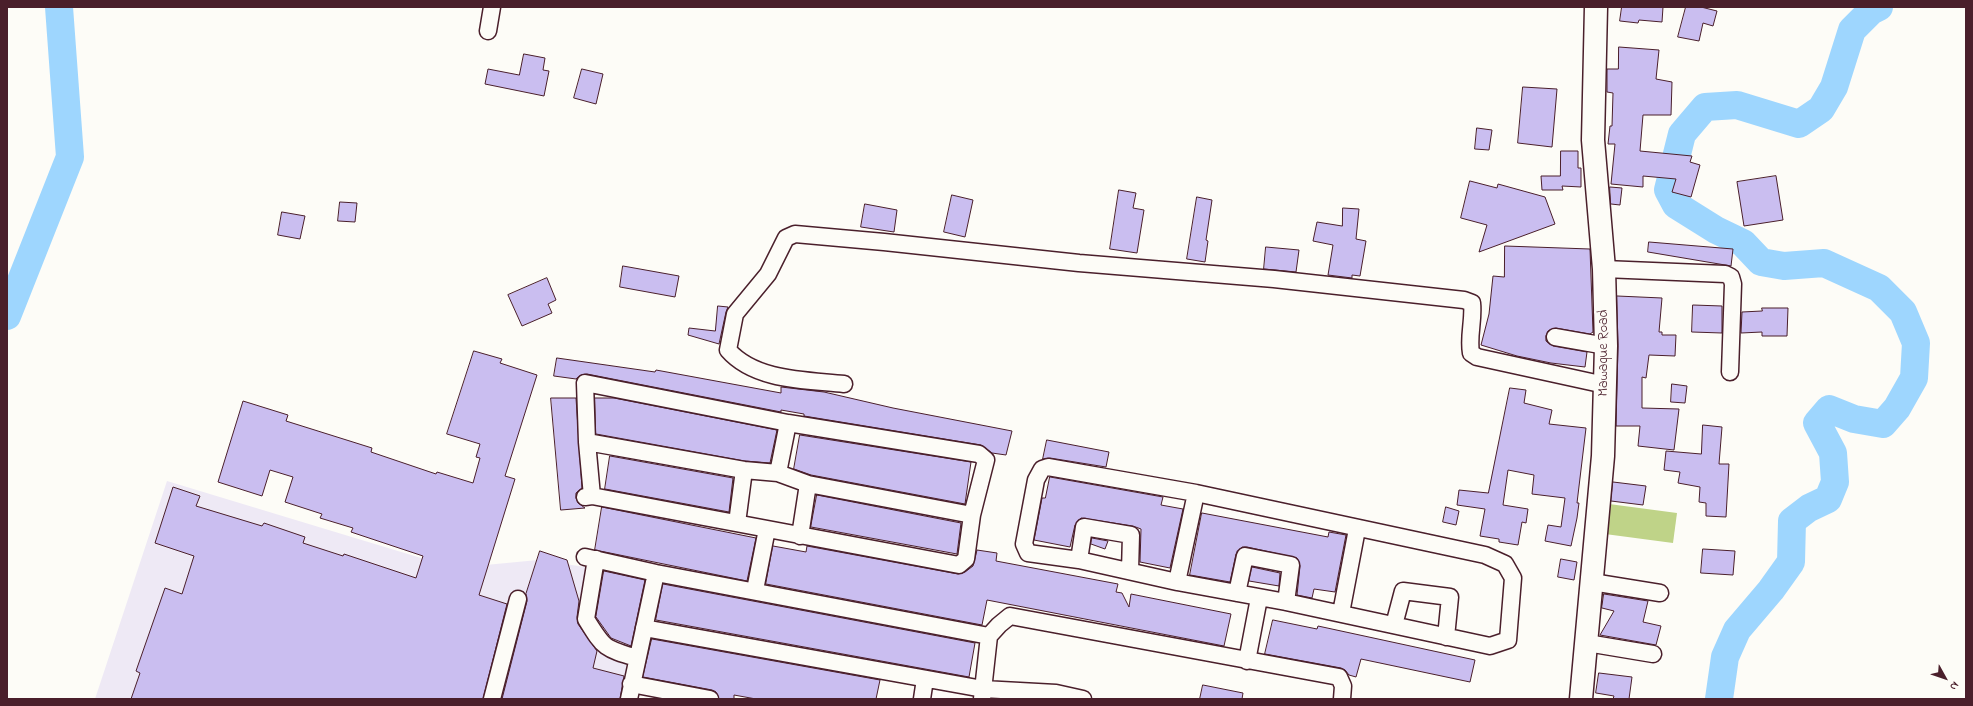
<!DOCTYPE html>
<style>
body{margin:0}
#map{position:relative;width:1973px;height:706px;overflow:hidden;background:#fdfcf7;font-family:"Indie Flower",sans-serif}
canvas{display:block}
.frame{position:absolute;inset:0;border:8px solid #4a1f2b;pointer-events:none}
.north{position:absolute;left:1925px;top:658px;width:40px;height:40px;-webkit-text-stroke:3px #fdfcf7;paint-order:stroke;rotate:130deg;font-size:11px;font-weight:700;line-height:16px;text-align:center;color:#4a1f2b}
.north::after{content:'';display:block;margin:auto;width:14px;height:18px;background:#4a1f2b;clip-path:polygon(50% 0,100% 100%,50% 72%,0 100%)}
</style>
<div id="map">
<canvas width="1973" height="706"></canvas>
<div class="frame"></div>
<div class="north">N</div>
</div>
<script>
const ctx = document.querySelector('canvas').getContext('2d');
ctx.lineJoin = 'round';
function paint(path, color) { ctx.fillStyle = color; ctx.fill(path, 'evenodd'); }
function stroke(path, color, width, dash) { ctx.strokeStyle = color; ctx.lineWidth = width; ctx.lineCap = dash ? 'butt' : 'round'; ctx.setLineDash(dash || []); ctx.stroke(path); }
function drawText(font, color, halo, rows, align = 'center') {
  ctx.font = font + ' "Indie Flower",sans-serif'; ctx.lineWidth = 4; ctx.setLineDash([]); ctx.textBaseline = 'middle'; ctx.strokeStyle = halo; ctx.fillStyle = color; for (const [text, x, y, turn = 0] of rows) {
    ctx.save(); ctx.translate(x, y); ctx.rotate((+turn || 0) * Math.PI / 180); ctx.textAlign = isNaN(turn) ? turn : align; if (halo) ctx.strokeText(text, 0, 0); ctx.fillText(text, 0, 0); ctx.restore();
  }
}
const built = new Path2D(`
 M167,481L454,568L538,560L653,577L626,699H95Z`);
const green = new Path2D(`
 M1609,504L1677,513L1673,543L1605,534Z`);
const river = new Path2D(`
 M7,316L70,157L59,7
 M1719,699L1725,657L1737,630L1771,590L1791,562L1792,521L1809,508L1828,499L1835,482L1833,453L1817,423L1829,409L1854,419L1883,424L1897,408L1914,378L1916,343L1903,312L1879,288L1824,263L1784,266L1761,262L1743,243L1716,230L1676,205L1668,190L1682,134L1705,107L1737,105L1799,124L1821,109L1834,87L1852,30L1871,11L1879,7`);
const building = new Path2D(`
 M1622,7H1663L1662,22L1639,20L1638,23L1620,21Z
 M1686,7H1701L1717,11L1713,26L1703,23L1699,41L1678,37Z
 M1619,47L1659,50L1656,79L1672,82L1671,115H1643L1640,151L1692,156L1690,162L1700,165L1691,197L1672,192L1676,179L1643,176V187L1611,184L1615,144H1608L1610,126H1612L1613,93L1607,92V69H1618Z
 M524,54L545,58L543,70L549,71L544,96L485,84L488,69L519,75Z
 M582,69L603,74L596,104L574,98Z
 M1523,87L1557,89L1552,147L1518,143Z
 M1477,128L1492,130L1489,150L1475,149Z
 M1561,151H1578V168H1581V187L1562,186L1563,190H1542L1541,176H1560Z
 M1776,176L1783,220L1744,226L1737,182Z
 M1470,181L1497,188L1498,184L1545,197L1555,224L1479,252L1487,225L1461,218Z
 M1610,187L1622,188L1620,205L1611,204Z
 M1119,190L1136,193L1133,208L1144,210L1137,253L1110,249Z
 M952,195L973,200L965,237L944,232Z
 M1197,197L1212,200L1206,240L1208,241L1205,262L1187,259Z
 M340,202L357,203L355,222L338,221Z
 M865,204L897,210L894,232L861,227Z
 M1343,208L1359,209L1356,239L1366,241L1360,276L1352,275V278L1328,275L1333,245L1313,241L1317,222L1342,226Z
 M282,212L305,216L300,239L278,235Z
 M1649,242L1733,249L1731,266L1648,252Z
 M1505,246L1590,249L1593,332L1590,334L1556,328L1548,331L1546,336V341L1553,346L1587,352L1585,367L1551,363L1517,356L1481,345L1489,314L1493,276L1504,277Z
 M1266,247L1299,250L1296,272L1264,269Z
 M623,266L679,276L675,297L620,287Z
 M547,278L556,300L548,304L552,313L522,326L508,295Z
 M1617,296L1662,298L1659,332H1662V335H1676L1675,356L1649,355L1646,378L1642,377V408L1679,409L1674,450L1638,446L1640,426H1616L1618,346Z
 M1693,305L1722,306V333L1692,332Z
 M718,306L728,307L726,312L719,344L688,335L689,328L715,331Z
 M1762,308H1788L1787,336H1762V332L1741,333L1742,312L1762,311Z
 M474,351L502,359L500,363L537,375L505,476L515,479L479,595L507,604L483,699H131L140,673L136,671L165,588L182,594L194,556L155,543L173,487L200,496L196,506L262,526L264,523L305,537L303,543L343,556L344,554L416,578L423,556L351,532L353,528L320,518L322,514L285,502L293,477L270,470L262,496L218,482L243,401L288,415L286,421L372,448L371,452L436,474L437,472L473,483L480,458L476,457L480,444L447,434Z
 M557,358L655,372L656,370L781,393V387L824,392L893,408L1012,431L1006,455L992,453L981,445L804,416V414L781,410V412L587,374L581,375L576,379L554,376Z
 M1672,384L1687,386L1685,403L1671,402Z
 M1510,388L1526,390L1524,403L1552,410L1549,424L1586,428L1577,503H1579L1577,518L1571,546L1545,541L1548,525L1561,527L1565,498L1532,494L1534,475L1508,470L1503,505L1528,509L1526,523L1522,522L1518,545L1499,542V539L1480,536L1485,509L1457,505L1459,490L1488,493Z
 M551,398H576L582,488L576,493V498L578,503L585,508L561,510Z
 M595,398H614L777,430L770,463L745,461L596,434Z
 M1703,425L1722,427L1719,464H1729L1726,517L1706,516V503L1699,502L1700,487L1678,483L1680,472L1664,470L1666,451L1701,454Z
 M800,435L971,462L965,504L811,475L794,469Z
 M1047,440L1109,452L1106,467L1050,458L1043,459Z
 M610,456L733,478L729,512L605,489Z
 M1050,477L1163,497L1161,505L1183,509L1170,568L1140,562L1141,529L1133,526L1081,518L1075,525L1070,547L1034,540L1042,498H1045Z
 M1613,482L1646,486L1643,505L1611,501Z
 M817,495L961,523L957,554L811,527Z
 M602,507L756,538L747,581L595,550Z
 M1446,507L1459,511L1456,525L1443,522Z
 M1202,513L1328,537L1329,532L1346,535L1335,592L1314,589L1312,598L1297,595L1300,566L1297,558L1247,547H1242L1236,554L1230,582L1190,575Z
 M1092,538L1108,541L1105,549L1091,544Z
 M773,546L806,552L807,546L958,574L965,572L973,566L977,550L997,553L996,561L1118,584L1116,592L1122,593L1129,607L1131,594L1231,614L1224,646L987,600L982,625L766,584Z
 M1703,549L1735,551L1733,575L1701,573Z
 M540,551L567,560L579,601L577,617L578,624L597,651L593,668L624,676L620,699H502L527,601L526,594Z
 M1561,559L1577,562L1574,580L1558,577Z
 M1252,567L1280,573L1279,586L1249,581Z
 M604,571L645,580L631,646L611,638L596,617Z
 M663,584L975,643L969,677L656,620Z
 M1604,594L1648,601L1643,622L1661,626L1656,645L1600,635L1614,611L1602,608Z
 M1273,620L1317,629L1318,626L1475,660L1470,682L1361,659L1356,677L1349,675L1345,670L1341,668L1265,654Z
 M652,639L880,680L876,699H756L734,695V699H719L716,692L712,690L643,677Z
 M1599,673L1632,677L1629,699H1613L1614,696L1596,693Z
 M1203,685L1243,693L1242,699H1200Z`);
const minor = new Path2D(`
 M488,31L492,7
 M1604,269L1725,274L1731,277L1733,284L1730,372
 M1555,337L1606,346
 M844,384C806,380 755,381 728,350L735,314L768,274L786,238L795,234L884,242L1079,263L1274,279L1464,300L1472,303C1474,320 1468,336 1471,353L1477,357L1605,385
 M587,442L744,470L778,473L808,484L972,515
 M1048,467L1196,493L1485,555L1505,564L1513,578L1508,640L1490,646L1286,602L1177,582L1079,560L1028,553L1024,544L1036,480L1042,469Z
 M778,473L788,423
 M585,497L592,496L959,565L966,559L972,515L986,460L979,454L788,423L585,383L587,442L592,496
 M737,523L744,470
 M800,536L808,484
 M585,557L656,573L989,636
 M596,559L586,619C604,648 603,648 637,658
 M1079,560L1084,527L1131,535L1130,571
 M1177,582L1196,493
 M1592,582L1660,593
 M755,590L767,529
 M1237,593L1245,556L1291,565L1286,602
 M1341,613L1357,529
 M1394,625L1403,591L1450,597L1446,637
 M644,628L983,689L1056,693L1083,699
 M1587,643L1653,654
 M1247,661L1259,598
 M631,684L710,699
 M492,699L518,599
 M629,699L656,573
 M922,699L925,679
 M982,699L989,636L999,625L1010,616L1339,677L1343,686L1342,699`);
const secondary = new Path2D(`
 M1581,699L1603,456L1606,346L1604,269L1593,140L1596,7`);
const streetNames = [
 ["Mawaque Road",1605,353,-90]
];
paint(built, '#eee9f5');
paint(green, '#bfd388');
stroke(river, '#9ed6fe', 28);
paint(building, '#cabef0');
stroke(building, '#4a1f2b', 1);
stroke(minor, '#4a1f2b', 19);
stroke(secondary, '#4a1f2b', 25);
stroke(minor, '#fdfcf7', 16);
stroke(secondary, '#fdfcf7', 22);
drawText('14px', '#4a1f2b', '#fdfcf7', streetNames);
</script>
